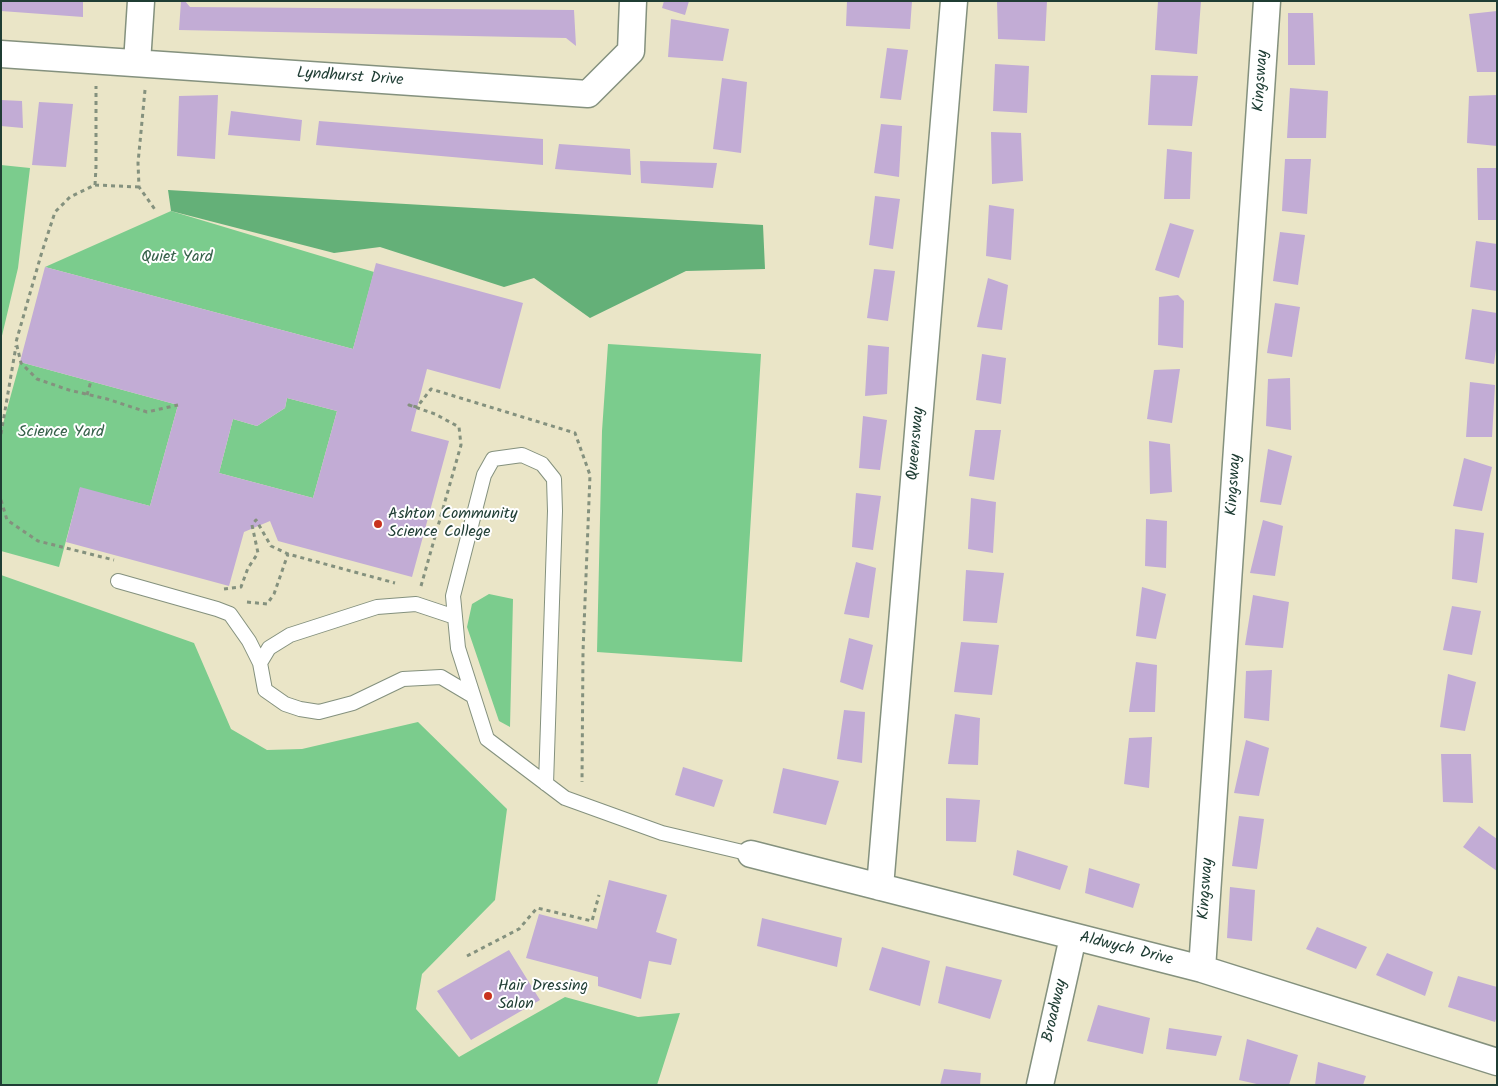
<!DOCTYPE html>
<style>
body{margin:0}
#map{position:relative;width:1498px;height:1086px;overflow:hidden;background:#eae5c7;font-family:Kalam,sans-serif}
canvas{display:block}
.frame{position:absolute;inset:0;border:2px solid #1f3d34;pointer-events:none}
</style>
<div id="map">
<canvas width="1498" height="1086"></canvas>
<div class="frame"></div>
</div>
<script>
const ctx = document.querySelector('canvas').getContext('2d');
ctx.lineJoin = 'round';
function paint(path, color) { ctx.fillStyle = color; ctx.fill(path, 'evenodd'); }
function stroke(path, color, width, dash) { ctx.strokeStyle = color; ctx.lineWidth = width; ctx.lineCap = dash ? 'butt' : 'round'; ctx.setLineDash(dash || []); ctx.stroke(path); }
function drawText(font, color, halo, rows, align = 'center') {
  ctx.font = font + ' Kalam,sans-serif'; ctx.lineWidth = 4; ctx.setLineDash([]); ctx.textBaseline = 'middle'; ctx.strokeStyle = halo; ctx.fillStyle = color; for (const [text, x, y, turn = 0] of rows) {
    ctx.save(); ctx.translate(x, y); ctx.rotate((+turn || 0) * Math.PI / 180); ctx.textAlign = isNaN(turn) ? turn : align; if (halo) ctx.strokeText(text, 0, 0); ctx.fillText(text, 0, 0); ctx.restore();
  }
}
const green = new Path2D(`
 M1,165L30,168L18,268L1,340Z
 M171,211L374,272L353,349L45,267Z
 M608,344L761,354L742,662L597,652L602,431Z
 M20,362L178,405L150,506L80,488L59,567L1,551V431Z
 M287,398L337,411L313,498L219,473L233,419L257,426L285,408Z
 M1,575L194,643L231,729L267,750L302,749L418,722L507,809L495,900L422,974L416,1009L459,1057L565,997L638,1017L680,1013L657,1085H1Z
 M489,594L513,599L510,727L499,721L467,627L472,604Z`);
const forest = new Path2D(`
 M168,190L763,225L765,269L686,271L590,318L534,278L504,287L380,247L334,253L171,211Z`);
const building = new Path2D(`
 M1,1H83V17L1,11Z
 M181,1H185L190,7L574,10L576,46L566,38L179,30Z
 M664,1H689L685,15L662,8Z
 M847,1H912L910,29L846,26Z
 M997,1H1047L1045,41L998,39Z
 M1158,1H1201L1197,54L1155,50Z
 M1497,11V72H1477L1469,14Z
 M1288,13H1313L1315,65H1288Z
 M671,19L729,29L723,61L668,57Z
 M887,48L908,50L901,100L880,98Z
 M995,64L1029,66L1027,113L993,111Z
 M1151,75L1198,76L1192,126L1148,125Z
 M722,78L747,82L741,153L713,149Z
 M1290,88L1328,91L1326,138H1287Z
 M218,95L215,159L177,156L179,96Z
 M1497,95V146L1467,143L1469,96Z
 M1,100L22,101L23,128L1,126Z
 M39,102L73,104L66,167L32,165Z
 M231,111L302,120L300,141L228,135Z
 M319,121L543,139V165L316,145Z
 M881,124L902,126L899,177L874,173Z
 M991,132L1021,133L1023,181L992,184Z
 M559,144L630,149L631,175L555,169Z
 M1167,149L1192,152L1190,199H1164Z
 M1285,159H1311L1307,214L1282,211Z
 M640,161L717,163L713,188L641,183Z
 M1477,168H1497V220H1478Z
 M875,196L900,199L893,249L869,245Z
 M989,205L1014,209L1011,260L986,256Z
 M1170,223L1194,230L1179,278L1155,270Z
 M1280,232L1305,235L1298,285L1273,281Z
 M1476,241L1497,244V291L1470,287Z
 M376,263L523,303L500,389L427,369L411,431L449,441L412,577L278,541L270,521L244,532L229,586L66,542L80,487L150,506L178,405L20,362L45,267L353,349ZM287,398L337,411L313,498L219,473L233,419L257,426L285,408Z
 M874,269L895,271L888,321L867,318Z
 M988,278L1008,285L1002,330L977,327Z
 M1178,295L1184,301L1183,348L1158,345L1159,297Z
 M1275,303L1300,307L1292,357L1267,353Z
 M1472,309L1497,313V342L1494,364L1465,359Z
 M868,345L889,347L887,394L865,396Z
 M982,354L1006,358L1001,404L976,400Z
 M1180,369L1172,423L1147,419L1154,370Z
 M1290,378L1291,430L1266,426L1268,379Z
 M1470,382L1495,385L1492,437H1466Z
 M863,416L887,420L880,470L859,468Z
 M975,430H1001L994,480L969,476Z
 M1149,441L1170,444L1172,492L1150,494Z
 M1268,449L1292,456L1281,505L1260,502Z
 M1464,458L1492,467L1482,511L1453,506Z
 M856,493L881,496L873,550L852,547Z
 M971,498L996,502L993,553L968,549Z
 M1146,519L1167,521L1166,568L1145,566Z
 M1263,520L1283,526L1275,576L1250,573Z
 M1455,529L1484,533L1477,583L1452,579Z
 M856,562L876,568L869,618L844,614Z
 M966,570L1004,573L997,623L963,621Z
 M1142,587L1166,594L1156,639L1136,636Z
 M1253,595L1289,602L1283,648L1245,645Z
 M1452,606L1481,611L1472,655L1443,650Z
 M849,638L873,645L863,690L840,682Z
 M961,642L999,645L992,695L954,692Z
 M1136,662L1157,665L1155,712H1129Z
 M1272,670L1269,721L1244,718L1246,671Z
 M1448,674L1476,682L1465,731L1440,727Z
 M844,710L865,712L862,763L837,759Z
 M955,714L980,718L978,765L948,764Z
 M1152,737L1149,788L1124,784L1129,738Z
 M1246,740L1269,748L1259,796L1234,793Z
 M1441,754H1471L1473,803L1443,802Z
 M683,767L723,780L714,807L675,795Z
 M783,768L839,781L826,825L773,813Z
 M946,798L980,800L976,842L946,841Z
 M1239,816L1264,819L1257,869L1232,866Z
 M1479,826L1497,839V871L1463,847Z
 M1017,850L1068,866L1060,890L1013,875Z
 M1089,868L1140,884L1133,908L1085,893Z
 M609,880L667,895L656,932L677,939L671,965L649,961L641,999L598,986V977L526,958L539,914L597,929Z
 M1230,887L1255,890L1252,941L1227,938Z
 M762,918L842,938L837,967L757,946Z
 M1317,927L1367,947L1356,969L1306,949Z
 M882,947L930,961L920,1006L869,990Z
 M509,950L540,1000L471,1040L437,991Z
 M1387,953L1433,972L1425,996L1376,975Z
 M946,966L1002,980L990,1019L938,1003Z
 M1458,976L1497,987V1016L1495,1022L1448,1007Z
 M1098,1005L1150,1018L1143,1054L1087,1041Z
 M1169,1028L1222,1036L1216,1056L1166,1049Z
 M1247,1039L1298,1055L1289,1085H1261L1239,1080Z
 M1318,1062L1366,1076L1363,1085H1315Z
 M944,1069L981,1073L980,1085H940Z`);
const path = new Path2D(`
 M145,90L138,163L139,187L156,211
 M95,185L96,167V86
 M139,187L95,185L70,197L55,212L41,255L16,342L21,363L37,379L69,390L107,399L147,412L178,405
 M87,395L91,381
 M1,434L16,346
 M1,500L7,520L38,541L114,560
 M421,586L461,445L459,427L435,414L409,405L417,407L431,389L575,433L590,475L583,652L582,782
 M224,589L241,587L248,568L258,553L252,525L256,520L271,546L288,554L395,583
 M247,602L267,604L274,594L288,554
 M467,956L519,929L537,908L592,921L599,895`);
const lane = new Path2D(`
 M118,581L217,609L230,614L249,641L260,663
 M455,617L416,604L377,607L290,635L269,648L260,663L265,690L285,704L300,709L319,712L353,703L403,679L441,677L473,696
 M546,784L555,511L554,479L542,464L522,455L493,459L484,475L453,596L458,648L487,739L565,798L662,833L751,854`);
const street = new Path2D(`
 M1,54L588,94L631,51L633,1
 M137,63L141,1
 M751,854L1202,969L1497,1062
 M880,887L954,1
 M1202,969L1267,1
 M1040,1085L1073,937`);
const markers = [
 [378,524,5,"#c8321e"],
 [488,996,5,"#c8321e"]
];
const streetNames = [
 ["Lyndhurst Drive",350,78,4],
 ["Kingsway",1262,81,-86],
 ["Queensway",917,444,-85],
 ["Kingsway",1235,485,-86],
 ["Kingsway",1207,889,-86],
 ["Aldwych Drive",1126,950,14],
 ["Broadway",1056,1011,-77]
];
const parkNames = [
 ["Quiet Yard",177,258],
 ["Science Yard",61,433]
];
const poiNames = [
 ["Ashton Community",388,515],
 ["Science College",388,533],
 ["Hair Dressing",498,987],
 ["Salon",498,1005]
];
paint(green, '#7bcc8d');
paint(forest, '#64b078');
paint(building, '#c2acd5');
stroke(lane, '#84917e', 16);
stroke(street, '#84917e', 29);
stroke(path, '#84917e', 3, [4, 4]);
stroke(lane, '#fff', 14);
stroke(street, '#fff', 26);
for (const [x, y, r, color] of markers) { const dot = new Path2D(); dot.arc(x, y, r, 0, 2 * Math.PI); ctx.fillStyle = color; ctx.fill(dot); stroke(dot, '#fff', 2); }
drawText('16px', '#1f3d34', '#fff', streetNames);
drawText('16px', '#36614a', '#fff', parkNames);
drawText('16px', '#1f3d34', '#fff', poiNames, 'left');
</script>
